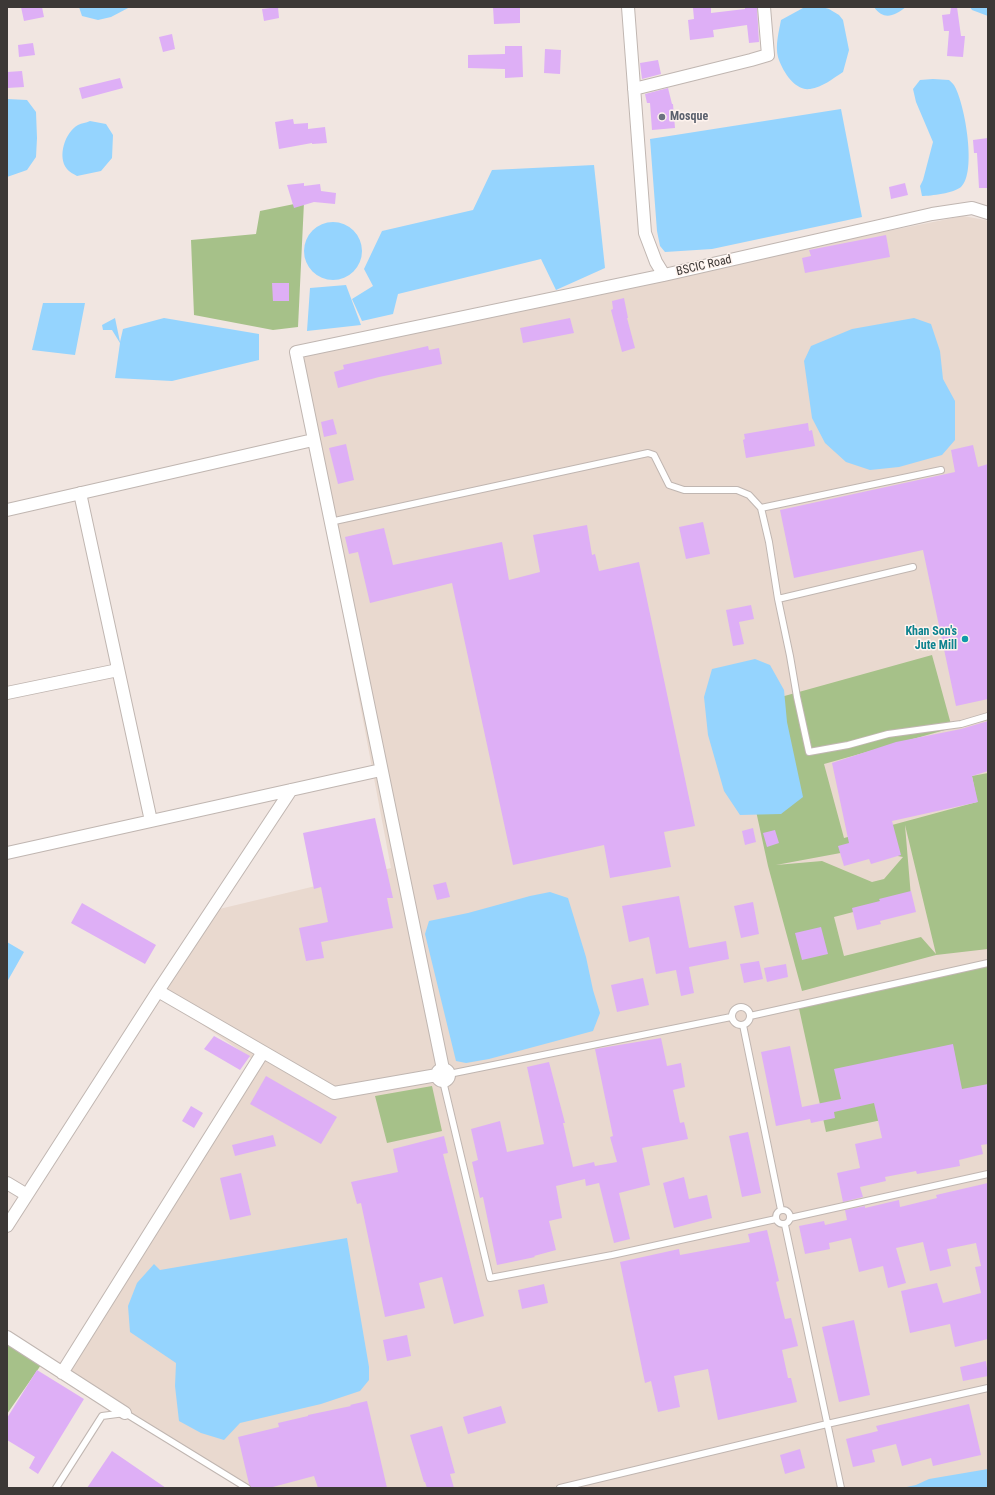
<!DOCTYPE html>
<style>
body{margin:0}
#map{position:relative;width:995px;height:1495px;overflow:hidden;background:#f1e6e1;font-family:"Roboto Condensed",sans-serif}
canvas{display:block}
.frame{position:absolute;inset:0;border:8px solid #3c3836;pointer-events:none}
</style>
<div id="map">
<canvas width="995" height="1495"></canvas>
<div class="frame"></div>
</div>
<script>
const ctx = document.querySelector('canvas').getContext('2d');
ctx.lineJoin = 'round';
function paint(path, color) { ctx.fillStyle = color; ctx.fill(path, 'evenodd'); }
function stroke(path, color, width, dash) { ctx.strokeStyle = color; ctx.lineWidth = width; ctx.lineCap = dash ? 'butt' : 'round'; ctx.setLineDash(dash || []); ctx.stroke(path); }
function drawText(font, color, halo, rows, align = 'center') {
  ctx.font = font + ' "Roboto Condensed",sans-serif'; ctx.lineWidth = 3; ctx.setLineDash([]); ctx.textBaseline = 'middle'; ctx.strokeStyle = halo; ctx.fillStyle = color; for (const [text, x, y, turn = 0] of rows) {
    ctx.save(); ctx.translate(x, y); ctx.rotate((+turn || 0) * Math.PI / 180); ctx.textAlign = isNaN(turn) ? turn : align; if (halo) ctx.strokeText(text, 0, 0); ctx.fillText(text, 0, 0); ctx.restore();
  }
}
const built = new Path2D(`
 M963,216L986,220L988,222V1488H249L55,1375L255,1061L162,997L211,911L391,868L293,350Z`);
const green = new Path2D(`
 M304,202L298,327L273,330L194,315L191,240L256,234L260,211Z
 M932,655L952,728L824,764L844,838L977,802L972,776L988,773V949L936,955L802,991L768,866L734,710ZM905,825L936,954L921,937L844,956L834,917L911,897ZM862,849L903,857L884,879L872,882L822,861L776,865Z
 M988,964V1097L826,1132L798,1004Z
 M432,1086L442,1131L387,1143L375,1096Z
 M7,1344L41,1365L7,1414Z`);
const water = new Path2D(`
 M79,7H130L111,17L98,20L82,16Z
 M822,7L829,9L839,15L843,20L849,50L843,72C832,79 823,87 810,89C794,91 782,70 778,57C775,45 779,31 781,20L803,8Z
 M874,7H906C894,16 884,21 874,7Z
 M970,7H988V16L972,10Z
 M933,79L949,80C951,82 954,84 955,87C965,105 977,173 961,187C954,193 931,196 922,196L920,186L923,180L933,142L916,102L913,89L920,80Z
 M7,99L27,100L36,112L37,138L36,157L27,170L7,177Z
 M841,109L862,217L712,249L665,252L660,246L657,231L650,139Z
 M90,121L106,124L113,135L112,158L101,171L77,176C74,174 69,172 67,169C57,157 65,132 78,125C82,123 86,123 90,121Z
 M594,165L605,268L556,290L541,259L398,294L393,314L362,321L352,299L373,286L364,269L382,231L473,210L492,170Z
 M304 251a29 29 0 1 1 58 0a29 29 0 1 1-58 0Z
 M346,285L361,325L307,331L310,288Z
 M43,303H85L75,355L32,350Z
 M115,318L120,342L123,329L164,318L259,334V360L172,381L115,378L120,343L112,330H103L102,325Z
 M914,318L931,324L940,351L943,379L955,401V440L942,455L899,467L870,470L846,462L825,443L812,418L804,361L811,346L852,329Z
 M755,659L770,665L784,690L787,722L803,797L781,814L740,815L724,791L708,735L704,697L712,669Z
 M550,892L568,898L586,957L593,990L600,1013L593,1031L489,1059L466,1063L456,1061L425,934L429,921L468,913L530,896Z
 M7,942L24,952L7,982Z
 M347,1238L369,1367V1380L360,1391L321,1404L240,1423L224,1440L201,1433L179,1421L175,1386L176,1363L130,1332L128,1306L137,1283L154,1264L160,1270Z
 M988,1469V1488H887H902L916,1485L929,1479Z`);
const building = new Path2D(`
 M21,7H42L44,17L24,21Z
 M278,7L279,18L264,21L262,9Z
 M493,7H520V23L494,24Z
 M711,7V13L745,9V7H757L759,42L749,43L747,25L713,30L714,37L690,40L688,20L694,19L693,8Z
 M951,7H957L961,36H965L963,57L947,56L949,31H944L942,15L950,14Z
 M172,34L175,49L163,52L159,37Z
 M33,43L35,55L19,57L18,45Z
 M505,46H522L523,77L505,78V69L468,68V55L505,54Z
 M545,49L561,50L560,74L544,73Z
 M658,60L661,74L642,79L640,63Z
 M22,71L24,87L7,88V72Z
 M120,78L123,88L82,99L79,88Z
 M668,88L672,104H673L675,128L652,130L650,103H647L645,94Z
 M293,119L294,124L308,123V129L325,127L327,143L312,144V143L279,149L275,122Z
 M988,138V188H979L977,153H974L973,140Z
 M304,183V186L320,184L321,191L336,193L335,204L314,202L294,208L287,185Z
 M905,183L908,195L891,199L889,187Z
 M886,235L890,257L805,273L802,258L811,256L809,250Z
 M272,283H289V301H273Z
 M624,298L628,318H627L635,348L622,352L611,310L613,309L612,301Z
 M570,318L574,333L523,343L520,328Z
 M428,346L429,350L439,348L442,364L379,377L338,388L334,372L344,369L343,365Z
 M333,419L337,434L324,437L321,422Z
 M808,423L809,431L812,430L815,446L746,458L743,440L745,439L744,434Z
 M346,444L354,480L338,484L329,448Z
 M973,445L978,467L988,464V699L956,706L923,550L794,578L780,510L955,472L951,450Z
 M703,522L710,554L686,559L679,527Z
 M587,525L592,555L595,554L599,571L639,562L695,826L664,832L671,867L610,878L604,845L513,865L452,583L370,603L358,552L349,554L345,537L384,528L393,565L502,542L509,580L540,572L533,535Z
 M751,605L754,619L739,622L744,644L733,646L726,610Z
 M988,721V771L972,776L978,802L892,821L901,855L871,864L869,859L844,866L838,846L849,843L832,763L896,742L961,729Z
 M375,818L393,898H387L393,928L321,942L324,958L306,961L299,928L328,922L321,887L314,889L303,833Z
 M753,828L756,842L745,845L742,831Z
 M775,830L779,843L767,847L763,833Z
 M446,882L450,897L437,900L433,885Z
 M911,891L916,912L880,921L881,924L857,930L852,908L880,901L879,899Z
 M679,896L689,948L726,941L729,959L689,967L694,993L681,996L676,970L656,974L649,937L629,942L622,906Z
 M753,902L759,934L741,938L734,906Z
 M82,903L156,945L145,964L71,923Z
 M821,927L828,954L802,960L795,933Z
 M759,961L763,979L744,983L740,964Z
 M786,964L788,977L767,982L764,968Z
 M643,978L649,1005L617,1012L611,985Z
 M214,1036L250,1056L240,1070L204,1049Z
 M661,1038L667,1066L681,1063L685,1087L673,1090L680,1123L684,1122L688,1139L642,1148L650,1185L619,1193L630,1239L614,1243L599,1183L586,1186L585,1179L556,1186L562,1218L549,1221L556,1250L534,1256L535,1257L497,1265L483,1197L480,1198L472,1162L478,1160L471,1129L500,1121L507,1152L544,1144L527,1067L549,1062L565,1123H563L573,1167L594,1162L595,1166L617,1162L610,1137L613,1136L595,1049Z
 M953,1044L962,1089L988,1084V1144L981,1145L983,1154L959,1160L960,1166L917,1174L916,1171L885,1177L886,1181L860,1187L863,1197L843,1202L837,1173L860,1168L855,1144L882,1138L874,1103L834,1112L835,1118L811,1123L810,1119L776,1126L761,1052L790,1046L802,1107L841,1099L834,1069Z
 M266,1076L337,1117L321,1144L250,1104Z
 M191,1106L203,1113L194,1128L182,1121Z
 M748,1132L761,1193L742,1197L729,1136Z
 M273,1135L276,1146L235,1156L232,1145Z
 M444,1136L448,1153L443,1154L484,1316L454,1324L442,1277L419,1283L425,1308L385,1317L361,1203L357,1204L351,1182L398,1172L393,1149Z
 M241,1173L251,1215L230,1220L220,1178Z
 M684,1177L689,1199L707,1195L712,1218L674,1228L663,1183Z
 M988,1183V1339L955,1347L950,1324L910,1333L901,1291L937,1283L943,1303L981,1293L975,1267L981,1266L976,1243L947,1249L951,1266L930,1271L923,1242L896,1248L906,1283L888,1288L883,1266L859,1272L851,1238L829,1243L830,1249L805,1254L799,1226L824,1221L825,1225L847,1220L845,1210L865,1206V1208L899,1200L900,1207L937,1198L936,1195Z
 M767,1230L779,1281L776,1282L785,1319L791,1318L798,1346L782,1350L788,1378H791L797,1402L718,1420L708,1369L674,1376L680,1407L658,1412L651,1381L645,1383L620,1262L679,1249L680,1255L750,1242L748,1234Z
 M544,1284L548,1303L522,1309L518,1290Z
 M854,1320L870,1395L839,1402L822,1327Z
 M407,1335L411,1356L387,1361L383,1340Z
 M986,1361L988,1376L963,1381L960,1367Z
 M37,1370L84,1399L38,1474L29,1468L35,1457L7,1440V1418Z
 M367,1401L387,1488H318L314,1476L269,1488H251L249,1484L238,1437L279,1427L278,1423L308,1416V1415L351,1406L350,1405Z
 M969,1404L981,1455L933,1466L931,1458L902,1466L896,1444L872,1450L875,1462L853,1467L846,1439L878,1431L876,1426Z
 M501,1406L506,1423L468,1434L463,1417Z
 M442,1426L455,1473L450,1474L454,1488H427L425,1482H424L410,1435Z
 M800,1449L805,1468L785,1474L780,1455Z
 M112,1451L166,1488H87Z`);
const lane = new Path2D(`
 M761,508L941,470
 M330,522L648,453L654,455L669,485L684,490H737L749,495L761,508L769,542L778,599L790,656L797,697L809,752L848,745L888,734L961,724L988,716
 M778,599L913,567
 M732 1016a9 9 0 1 1 18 0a9 9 0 1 1-18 0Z
 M750,1016L988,963
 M743,1025L781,1210
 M449,1074L731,1017
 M443,1081L490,1278L612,1255L776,1219
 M776 1217a7 7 0 1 1 14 0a7 7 0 1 1-14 0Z
 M790,1218L988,1174
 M785,1225L841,1488
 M56,1488L102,1416L125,1413L247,1488
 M560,1488L827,1424L988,1388`);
const street = new Path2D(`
 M628,7L645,233L656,262L664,275L932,214L972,208L988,213
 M634,89L751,60L768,55L764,7
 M80,493L151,821
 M7,510L313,440
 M7,693L118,670
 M7,853L381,770
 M158,991L334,1093L437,1075
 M437 1075a6 6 0 1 1 12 0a6 6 0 1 1-12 0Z
 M443,1069L296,352L664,275
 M7,1183L27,1195
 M7,1226L158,991L291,790
 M7,1337L125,1413
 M62,1373L263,1052`);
const markers = [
 [662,117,4,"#6b7280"],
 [965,639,4,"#0f9aa8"]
];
const worshipNames = [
 ["Mosque",670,117]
];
const streetNames = [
 ["BSCIC Road",704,266,-13]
];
const cultureNames = [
 ["Khan Son's",957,632],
 ["Jute Mill",957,646]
];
paint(built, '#e9d9cf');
paint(green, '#a6c189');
paint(water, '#95d4fe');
paint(building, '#deaff6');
stroke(lane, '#c0b6b1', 8);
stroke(street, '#c0b6b1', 14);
stroke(lane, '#fff', 6);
stroke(street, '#fff', 12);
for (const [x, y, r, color] of markers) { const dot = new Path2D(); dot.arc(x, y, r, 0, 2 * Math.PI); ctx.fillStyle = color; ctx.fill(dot); stroke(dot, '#fef3ee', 1.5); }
drawText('bold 12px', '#5b616d', '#fef3ee', worshipNames, 'left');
drawText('12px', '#3c3836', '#fef3ee', streetNames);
drawText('bold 12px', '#0d838f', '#fef3ee', cultureNames, 'right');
</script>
